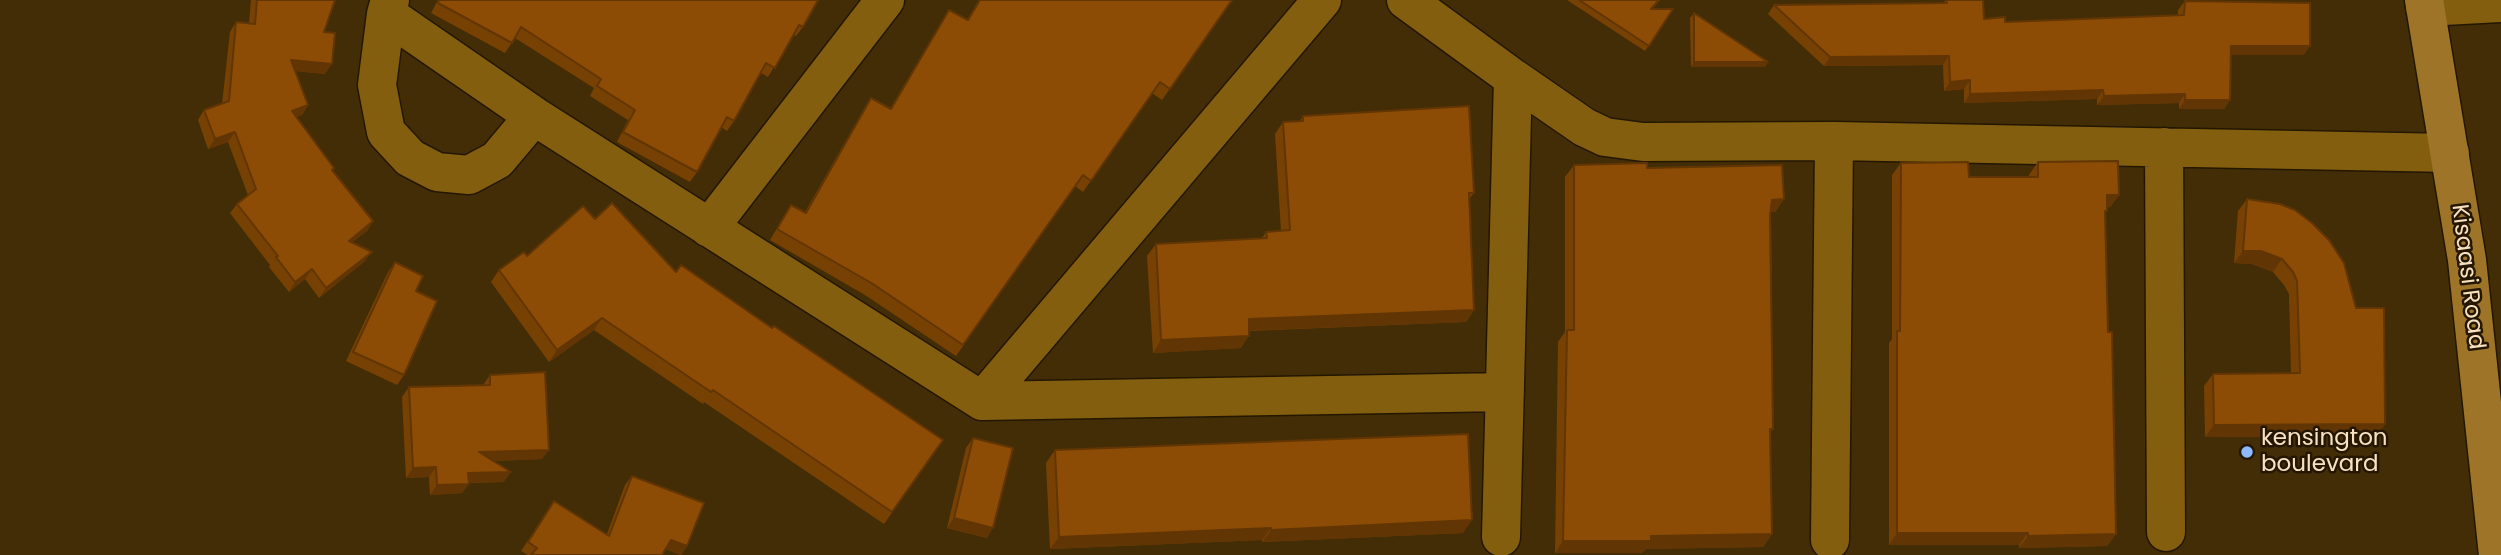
<!DOCTYPE html>
<style>
body{margin:0}
canvas{display:block;background:#422d06}
</style>
<canvas width="2501" height="555"></canvas>
<script>
const ctx = document.querySelector('canvas').getContext('2d');
ctx.lineJoin = 'round';
function stroke(path, color, width, dash) { ctx.strokeStyle = color; ctx.lineWidth = width; ctx.lineCap = dash ? 'butt' : 'round'; ctx.setLineDash(dash || []); ctx.stroke(path); }
function paint(path, color) { ctx.fillStyle = color; ctx.fill(path, 'evenodd'); }
function drawText(font, color, halo, rows, align = 'center') {
  ctx.font = font + ' Poppins,sans-serif'; ctx.lineWidth = 5; ctx.setLineDash([]); ctx.textBaseline = 'middle'; ctx.strokeStyle = halo; ctx.fillStyle = color; for (const [text, x, y, turn = 0] of rows) {
    ctx.save(); ctx.translate(x, y); ctx.rotate((+turn || 0) * Math.PI / 180); ctx.textAlign = isNaN(turn) ? turn : align; if (halo) ctx.strokeText(text, 0, 0); ctx.fillText(text, 0, 0); ctx.restore();
  }
}
const minor = new Path2D(`
 M390,0L386,14L534,116L982,401L1322,0
 M1406,0L1513,78L1584,127L1605,137L1643,142L1834,141L2450,153
 M2425,7L2501,3
 M386,14L377,85L386,132L410,158L437,172L469,175L497,160L534,116
 M2164,147L2166,532
 M709,228L885,0
 M982,401L1505,392
 M1501,537L1513,78
 M1830,540L1834,141`);
const major = new Path2D(`
 M2424,0L2467,260L2498,555`);
const wall = new Path2D(`
 M251,0H335L324,32L325,74L295,71L308,105L302,115L296,117L334,168L332,170L373,221L367,231L352,242L365,261L319,298L305,279L289,292L269,267L270,265L230,213L237,204L248,195L228,142L208,149L198,120L204,110L222,104L230,32L236,22L249,24Z
 M438,0H818L803,27L796,36L793,35L768,77L761,73L734,121L727,131L721,127L697,172L690,182L617,142L628,120L590,96L594,88L515,38L505,53L431,13Z
 M979,0H1232L1162,100L1152,93L1083,192L1075,186L956,356L865,295L770,240L791,205L805,212L864,109L871,98L890,109L942,21L949,10L967,20Z
 M1567,0H1660L1652,9H1673L1645,51Z
 M1946,0H1983L1984,19L2005,22L2178,15V10L2185,1L2304,55H2230V100L2224,109H2179V103L2097,105V99L1964,103V89L1944,91L1943,65L1824,66L1768,14L1774,5L1943,3Z
 M1694,13L1768,62L1765,67H1691L1690,18Z
 M1303,116L1474,193L1469,199L1474,310L1466,322L1249,331L1241,348L1153,353L1147,256L1156,244L1262,238L1266,232L1281,231L1275,134L1283,122L1300,121Z
 M2038,162L2119,195L2110,207H2107L2105,213L2108,332L2116,534L2107,546L2019,548V545H1889V343L1892,339V175L1901,163L1969,177H2029V175Z
 M1574,165L1647,168L1784,199L1775,212H1771L1773,429L1770,432L1772,534L1763,547L1646,549L1642,553H1555L1558,342L1565,332V177Z
 M2247,199L2385,424L2377,436L2205,437L2204,386L2213,374L2291,373L2289,294L2284,285L2273,272L2252,264L2234,263L2238,211Z
 M595,219L676,272L772,328L943,440L884,524L704,402L703,404L594,330L549,362L491,282L499,270Z
 M395,262L416,291L404,375L397,385L346,361L388,272Z
 M490,375L542,459L493,461L504,482L469,483L462,493L430,495L429,477L406,478L402,397L409,387L483,385Z
 M973,438L987,538L947,528L966,448Z
 M1055,450L1463,533L1262,542V540L1050,549L1046,463Z
 M632,476L687,546L681,555L665,549L662,555H528L521,551L554,501L607,534L625,485Z`);
const shadedWall = new Path2D(`
 M2231,46H2310L2304,55H2224Z
 M1949,56L1943,65L1824,66L1830,57Z
 M291,60L332,64L325,74L284,70Z
 M1694,62H1768L1765,67H1691Z
 M1970,80L1964,89L1944,91L1950,82Z
 M2103,90L2097,99L1964,103L1970,94Z
 M2185,94L2179,103L2097,105L2104,96Z
 M2185,100H2230L2224,109H2179Z
 M308,105L302,115L285,121L292,111Z
 M235,132L228,142L208,149L215,139Z
 M2107,195H2119L2110,207L2098,208Z
 M1784,199L1775,212H1763L1772,200Z
 M373,221L367,231L342,250L349,241Z
 M2243,251H2261L2282,259L2273,272L2252,264L2234,263Z
 M372,252L365,261L319,298L326,288Z
 M312,269L305,279L289,292L295,282Z
 M1474,310L1466,322L1240,331L1249,319Z
 M602,318L594,330L549,362L557,350Z
 M1249,336L1241,348L1153,353L1161,340Z
 M2385,424L2377,436L2205,437L2214,425Z
 M549,450L542,459L473,462L479,452Z
 M436,467L429,477L406,478L413,468Z
 M511,472L504,482L461,483L468,473Z
 M469,484L462,493L430,495L437,485Z
 M954,518L993,528L987,538L947,528Z
 M1472,520L1463,533L1262,542L1271,530Z
 M1271,528L1262,540L1050,549L1059,537Z
 M1897,533H2028L2019,545H1889Z
 M1772,534L1763,547L1646,549L1642,553H1555L1563,541L1651,536Z
 M2116,534L2107,546L2019,548L2028,536Z
 M671,540L687,546L681,555L665,549Z`);
const building = new Path2D(`
 M257,0H335L324,32L335,33L332,64L291,60L308,105L292,111L334,168L332,170L373,221L349,241L372,252L326,288L312,269L295,282L276,257L278,256L237,204L256,189L235,132L215,139L204,110L229,101L236,22L255,24Z
 M439,0H818L803,27L799,25L775,68L766,63L734,121L727,117L697,172L623,132L635,110L597,86L601,79L521,27L512,43L438,3Z
 M980,0H1232L1170,89L1160,82L1091,181L1083,175L963,345L873,284L777,229L791,205L806,213L871,98L891,109L949,10L968,20Z
 M1579,0H1659L1651,9H1673L1649,46Z
 M1946,0H1983L1984,19L2005,17V22L2184,15L2185,1L2310,3V46H2231L2230,100H2185V94L2104,96L2103,90L1970,94V80L1950,82L1949,56L1830,57L1774,5L1947,3Z
 M1694,13L1768,62H1694Z
 M1469,106L1474,193H1469L1474,310L1249,319V336L1161,340L1156,244L1267,238L1266,232L1290,230L1283,122L1303,121V116Z
 M2118,161L2119,195H2107V211H2105L2108,332H2112L2116,534L2028,536V533H1897V331H1900L1901,163L1968,162L1969,177H2038V162Z
 M1647,163V168L1782,165L1784,199L1772,200L1770,215L1773,429H1770L1772,534L1651,536V541H1563L1567,330H1574V165Z
 M2247,199L2280,204L2295,210L2312,223L2329,240L2344,263L2356,308H2384L2385,424L2214,425L2213,374L2300,373L2297,281L2293,272L2282,259L2261,251H2243Z
 M612,203L676,272L681,265L772,328L774,326L943,440L892,512L713,390L711,392L602,318L557,350L499,270L524,252L527,256L583,206L595,219Z
 M395,262L423,276L416,291L437,301L404,375L353,352Z
 M545,372L549,450L479,452L511,472L468,473L469,484L437,485L436,467L413,468L409,387L490,385V375Z
 M1468,434L1472,520L1271,530V528L1059,537L1055,450Z
 M973,438L1013,448L993,528L954,518Z
 M632,476L704,503L687,546L671,540L662,555H531L537,548L528,542L554,501L609,536Z`);
const markers = [
 [2247,452,7,"#8eb9fc"]
];
const streetNames = [
 ["Kisaasi Road",2467,277,83]
];
const poiNames = [
 ["kensington",2261,439],
 ["boulevard",2261,465]
];
stroke(minor, '#231702', 41);
stroke(major, '#231702', 41);
stroke(minor, '#845e0f', 38);
stroke(major, '#9e7528', 38);
paint(wall, '#784104');
paint(shadedWall, '#623504');
paint(building, '#8c4c05');
stroke(building, '#623504', 2);
for (const [x, y, r, color] of markers) { const dot = new Path2D(); dot.arc(x, y, r, 0, 2 * Math.PI); ctx.fillStyle = color; ctx.fill(dot); stroke(dot, '#251600', 2.5); }
drawText('23px', '#f7e1c0', '#251600', streetNames);
drawText('23px', '#f7e1c0', '#251600', poiNames, 'left');
</script>
